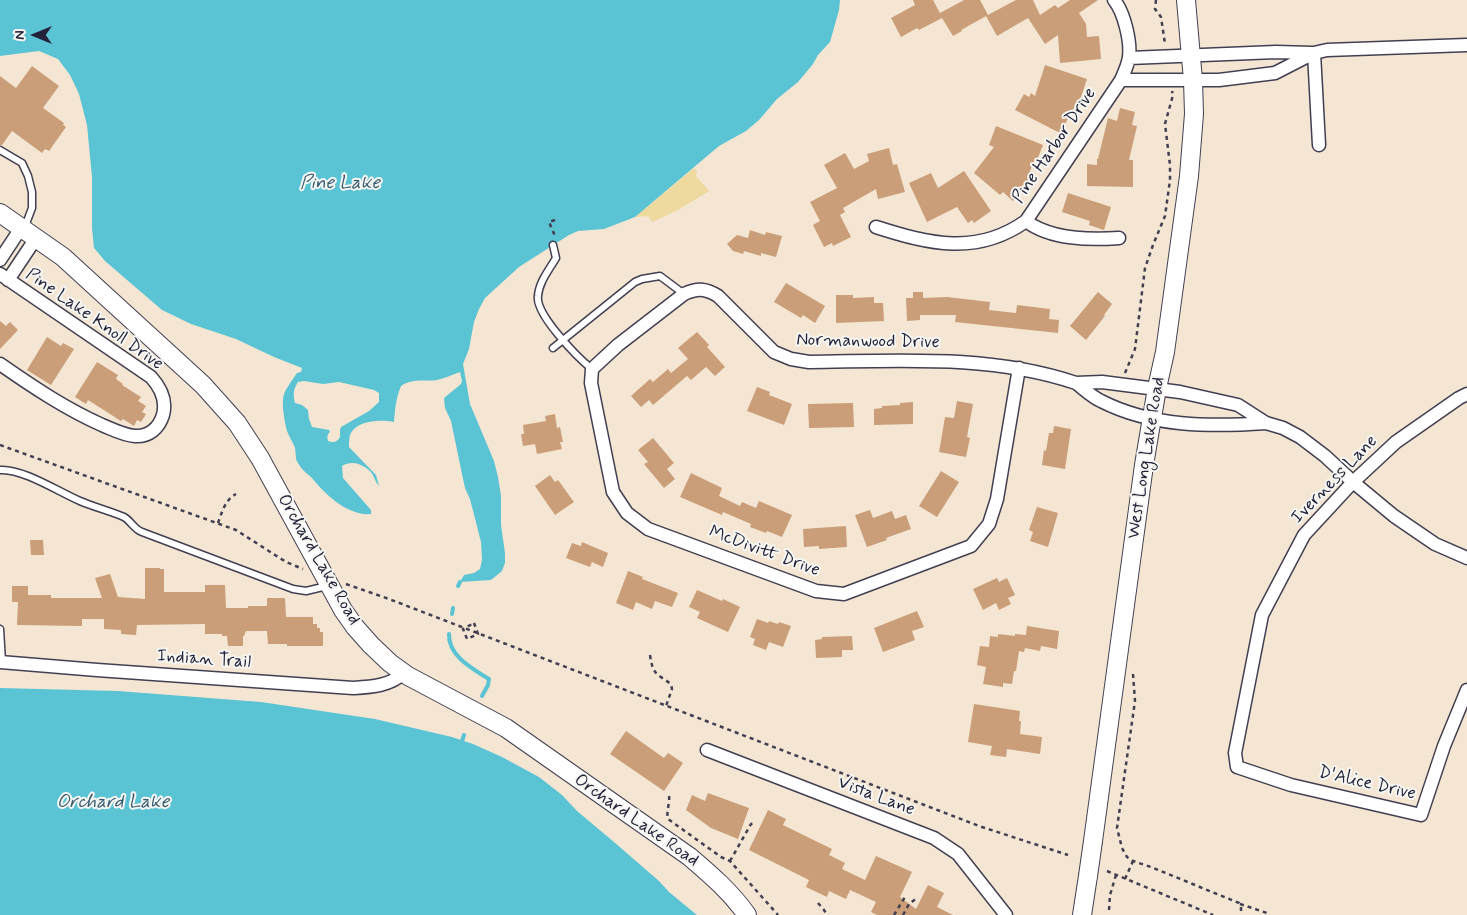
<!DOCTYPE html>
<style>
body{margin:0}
#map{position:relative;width:1467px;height:915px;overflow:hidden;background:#f4e6d2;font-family:Mynerve,sans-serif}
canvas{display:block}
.north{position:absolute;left:10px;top:10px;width:50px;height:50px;-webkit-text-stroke:4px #f6f6f2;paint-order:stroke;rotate:270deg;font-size:14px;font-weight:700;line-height:20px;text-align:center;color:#22223b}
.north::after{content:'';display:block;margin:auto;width:18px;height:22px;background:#22223b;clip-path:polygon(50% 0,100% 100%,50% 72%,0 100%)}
</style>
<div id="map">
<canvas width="1467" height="915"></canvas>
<div class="north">N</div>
</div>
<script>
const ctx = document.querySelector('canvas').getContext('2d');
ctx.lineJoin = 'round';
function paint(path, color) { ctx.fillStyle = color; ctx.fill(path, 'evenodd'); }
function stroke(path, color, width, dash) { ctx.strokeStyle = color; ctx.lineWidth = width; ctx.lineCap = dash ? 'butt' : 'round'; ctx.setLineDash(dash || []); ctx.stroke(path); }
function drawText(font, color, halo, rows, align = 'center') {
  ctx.font = font + ' Mynerve,sans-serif'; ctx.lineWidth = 4; ctx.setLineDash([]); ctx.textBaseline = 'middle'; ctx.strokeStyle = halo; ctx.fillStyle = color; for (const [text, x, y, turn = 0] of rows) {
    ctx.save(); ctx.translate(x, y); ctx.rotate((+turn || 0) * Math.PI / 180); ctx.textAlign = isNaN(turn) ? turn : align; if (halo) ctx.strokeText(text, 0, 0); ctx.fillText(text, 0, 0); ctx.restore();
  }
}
const sand = new Path2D(`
 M694,168L697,171L696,176L709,191L678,210L652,222L648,216L635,217Z`);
const water = new Path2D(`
 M0,0H840L839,10L830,42L818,55L813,64L798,82L777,99L759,120L746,131L719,146L635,217L604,229L578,231L569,235L519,267L485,298L479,309L474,322L469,349L463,364L470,404L494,461L498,477L501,496V525L505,553V563L502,571L491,580L460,582L464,575L474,573L480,569L482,560L481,542L470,499L465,488L462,474L451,421L445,408L444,398L461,384L462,381L460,372C454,374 448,377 441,379C427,383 415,377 401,386C396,398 395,409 394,422C381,419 356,420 350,435C349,438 349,443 349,447L376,475L379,486C375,482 374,475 370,471C362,464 352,460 342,466L343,478L371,510V514C347,516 325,494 311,477C306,473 301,469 298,463C295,459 296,453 295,448C293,442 289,437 287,431C285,424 282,406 283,400C283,391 292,381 297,373L301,372L302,368L274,357L236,339L191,324L162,310L105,261L94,248L92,228V177L87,125L79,94L70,75L58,59L39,51L0,56ZM304,381L323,384L339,382L374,390L379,393V402L369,411L341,427L340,430V437C337,442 334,443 328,441C327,437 327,435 330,432L329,430L312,427L309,419L308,410L302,405L295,403C293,394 293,390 298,382Z
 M0,688L118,691L261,702L375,719L452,737L473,744L502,757L539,777L562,795L577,811L614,842L659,881L669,892L697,915H0Z`);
const stream = new Path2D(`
 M458,586L460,582
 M452,614L453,608
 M449,634C448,656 473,669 489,679L488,685L482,696
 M462,741L464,735`);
const building = new Path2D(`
 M913,0H933L940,13L964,0H980L988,15L961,30L962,31L953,36L942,18L919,30L917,28L901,37L891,18L915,5Z
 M1016,0H1033L1040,15L1055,5L1058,8L1070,0H1098L1079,13L1086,24L1087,37L1099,36L1101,59L1060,63L1058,35L1045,44L1028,18L997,36L986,16Z
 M1045,65L1087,79L1080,100L1079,99L1060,133L1015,110L1024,94L1029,97L1031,93L1035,96Z
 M32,66L59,86L43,108L64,123L63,125L66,127L49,151L45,149L42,153L12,131L2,145H0V76L16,88Z
 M1120,108L1135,112L1132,125L1137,126L1129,160H1133V187L1087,186V164L1097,165V159H1098L1108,118L1117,121Z
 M996,126L1043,145L1037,160L1035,159L1027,178L1030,180L1013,201L1003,192L1000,195L974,173L994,147L989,145Z
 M889,148L893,165L897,164L905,192L878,199L876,189L843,208L845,212L840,215L851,237L833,246L832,243L824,247L813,225L820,221L810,202L837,188L824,165L845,153L854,169L869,161L867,154Z
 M964,171L991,211L974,223L972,220L968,223L957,207L927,222L909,183L931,173L938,188Z
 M1068,193L1111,207L1104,230L1089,225L1090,221L1062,212Z
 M750,230L765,235L766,232L782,236L776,257L761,253V256L744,251L743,254L733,251L727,244L737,235L748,238Z
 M786,283L825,306L815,323L803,315L801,318L774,302Z
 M913,292H923V298L947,297L990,302L989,310L1016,313L1017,305L1050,309L1049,319L1059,320L1058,333L955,322L956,315H920V320L907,321L906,298H913Z
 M1098,292L1112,304L1104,315L1105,316L1086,340L1070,326Z
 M836,295H853V298L874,297V303H883L884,321L836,323Z
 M0,321L6,326L10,322L18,330L0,349Z
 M697,332L709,345L707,347L725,367L715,376L706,367L691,380L687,376L653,405L649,400L641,407L631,396L650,379L653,382L668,369L671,373L688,359L678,348Z
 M47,337L61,346L63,343L74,349L51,385L27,370Z
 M97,362L118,375L116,379L123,384L122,385L141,397L138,401L146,406L142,412L146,414L141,422L137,420L134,426L123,419L121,421L88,400L86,404L75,397Z
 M757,387L770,392L769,395L792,404L784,425L747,411Z
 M957,401L973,404L967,437L970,438L966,457L939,452L945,417L954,418Z
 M913,402V424L874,425V409L882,408V406L900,405V403Z
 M853,403L854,427L809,428L808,404Z
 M555,414L557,428L560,427L563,442H560L562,449L537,454L535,444L523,446L521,434H524L523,425L546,421L545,416Z
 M1054,426L1071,429L1065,469L1042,465L1044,450L1046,451L1049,433H1053Z
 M653,438L674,463L667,469L675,479L664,488L644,464L648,462L638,450Z
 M941,471L959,482L937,517L919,506Z
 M691,473L722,488L719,496L740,506L742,502L756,508L759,501L792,515L782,537L767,531L766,533L750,527L751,524L723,512L722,515L680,497Z
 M550,475L555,482L558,480L574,502L555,515L535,486Z
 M1037,507L1058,513L1048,547L1030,541L1033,532L1029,530Z
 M870,510L873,518L892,511L895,519L906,515L911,529L886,538L887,540L867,547L855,515Z
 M846,526L847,547L819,549V546L804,547L803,529Z
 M30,540H43L44,555H31Z
 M582,542L608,553L603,567L592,562L590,567L566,558L572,543L581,546Z
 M145,568H160V569H164V592H205V585H225L226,608H248V606H267V598H285L286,617H313V624H317V628H320V632H323V646H287V644H268L267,631H246L244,636H243V646H228L227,636H222V634H205V624L137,625L136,635L121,634V630L104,629V619H82V626L17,625L18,602H12V586H28V595H51V598H102L95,578L110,574L118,597L145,599Z
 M628,571L643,577L642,579L678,593L672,607L655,601L652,609L636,602L633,610L616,603Z
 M997,578L999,582L1007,578L1015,595L1008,598L1011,604L999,610L996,603L983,610L973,589Z
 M697,590L722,601L723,599L740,607L728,632L697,618L700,612L689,607Z
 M917,611L924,627L912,631L915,640L883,652L874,628Z
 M757,619L768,623L769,621L778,624L779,622L791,626L783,647L769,642L766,650L753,645L755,639L750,637Z
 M1027,626L1059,631L1057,649L1041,646L1040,651L1025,648L1024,652L1019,651L1016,671H1014L1012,684L1003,683V687L983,684L986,667L977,665L980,646L989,647L990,636L998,637V634L1015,636V634L1026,635Z
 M852,636L853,650H842V657L816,658L815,640L822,639V637Z
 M974,704L1020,711L1019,721H1021L1020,734L1042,737L1040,754L1007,749L1006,757L990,755L992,746L968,742Z
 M626,731L664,758L668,753L683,763L664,791L610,754Z
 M708,793L749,808L738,839L711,828L686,810L692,795L705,801Z
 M768,810L786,819L783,825L832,849L829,855L845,863L842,869L865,880L876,856L912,872L900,897L916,909L928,885L944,893L937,907L953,915H877L871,912L876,902L850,890L846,899L829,891L827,897L806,887L809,880L749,850Z`);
const path = new Path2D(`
 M1156,0L1155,9L1161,17L1165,44
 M555,220L549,222L555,236
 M1125,373L1135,349L1145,268L1153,245L1165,216L1170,180V165L1165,124L1173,95L1172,91
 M0,445L236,530L286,562L303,569
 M218,523C222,512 225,500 236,494
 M346,584L389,599L979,826L1068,855
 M474,623L478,634L467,639L463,629Z
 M650,655C653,675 656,673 671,684L672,689L666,706
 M1133,674L1135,701L1117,828L1122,848L1127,857L1133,861L1151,867L1239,903L1241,907V915
 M669,796C670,804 666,811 668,819L721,857L730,861L778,915
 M730,861L751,824L756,823
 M1107,871L1213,915
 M1125,879L1133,861
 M818,903L824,910L827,915
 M1240,904L1267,913
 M1109,910L1110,895L1116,875
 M894,915L905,897
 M903,915L909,904L917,898`);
const lane = new Path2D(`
 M0,150L22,163L28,176L32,192V208L24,229
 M553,245L556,258C549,270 539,282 538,296C535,314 578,358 592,369
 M553,348L635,282L642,279L660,276L684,294
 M0,470C22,468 59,492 80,501C94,507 110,511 124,517C131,521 134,529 142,532L293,589L306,591L327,586
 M0,629L2,662`);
const street = new Path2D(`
 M1314,53L1319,145
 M1129,58L1276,52L1312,53
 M1121,80H1219L1275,73L1314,53L1327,50L1467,45
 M1026,221C1051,240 1090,240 1119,238
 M876,227C929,244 977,256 1026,221L1121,80C1124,73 1128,65 1129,57C1131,41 1124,12 1114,0
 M0,260L21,228
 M0,274L151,377C161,388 167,400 163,415C159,428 149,437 135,436C123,435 112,429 102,425C66,409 33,387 0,364
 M8,280L36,238
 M1019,368L997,499L989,524L971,546L844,594L816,591L648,529L627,513L613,492L591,383L592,369L618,345L684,294C697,288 705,288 718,296L774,352L791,359L809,362C898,361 990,354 1076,383
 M1102,382L1180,392L1238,405L1266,423C1210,427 1152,427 1101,401C1092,397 1084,389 1076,383Z
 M1467,394L1459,398L1396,442L1353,482L1304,535L1262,615L1235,753L1237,767L1291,785L1421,815L1444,746L1467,690
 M1266,423L1283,428L1300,437L1325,456L1353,482L1394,516L1435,544L1467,558
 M0,662L97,670L353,688C370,687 391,686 403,673
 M707,750L934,838L958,854L1006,915`);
const secondary = new Path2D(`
 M0,213L63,257L203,385L237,423L260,458L343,610L355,627L371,645L390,663L408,676L506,728L690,857C711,875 731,892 747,915
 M1093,841L1144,465L1157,388L1165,352L1189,176L1194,114L1193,80L1186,0
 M1082,915L1088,876`);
const secondaryBridge = new Path2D(`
 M1088,876L1093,841`);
const streetNames = [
 ["Pine Harbor Drive",1055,146,-56],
 ["Pine Lake Knoll Drive",94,320,35],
 ["Normanwood Drive",868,342,1],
 ["West Long Lake Road",1147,458,-81],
 ["Iverness Lane",1335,480,-46],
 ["McDivitt Drive",764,552,20],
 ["Orchard Lake Road",318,560,60],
 ["Indian Trail",204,660,4],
 ["D'Alice Drive",1367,784,13],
 ["Vista Lane",876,797,21],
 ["Orchard Lake Road",636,821,35]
];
const waterNames = [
 ["Pine Lake",340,184],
 ["Orchard Lake",113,803]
];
paint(sand, '#eeda9e');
paint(water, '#5ac4d5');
stroke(stream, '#5ac4d5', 4);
paint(building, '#ca9e79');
stroke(lane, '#423f52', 9);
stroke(street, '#423f52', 15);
stroke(secondary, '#423f52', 20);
stroke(path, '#423f52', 2.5, [4, 4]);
stroke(lane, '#fff', 6);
stroke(street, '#fff', 12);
stroke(secondary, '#fff', 18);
stroke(secondaryBridge, '#423f52', 20, []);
stroke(secondaryBridge, '#fff', 18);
drawText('18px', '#22223b', '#f6f6f2', streetNames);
drawText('italic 19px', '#365b71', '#f6f6f2', waterNames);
</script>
